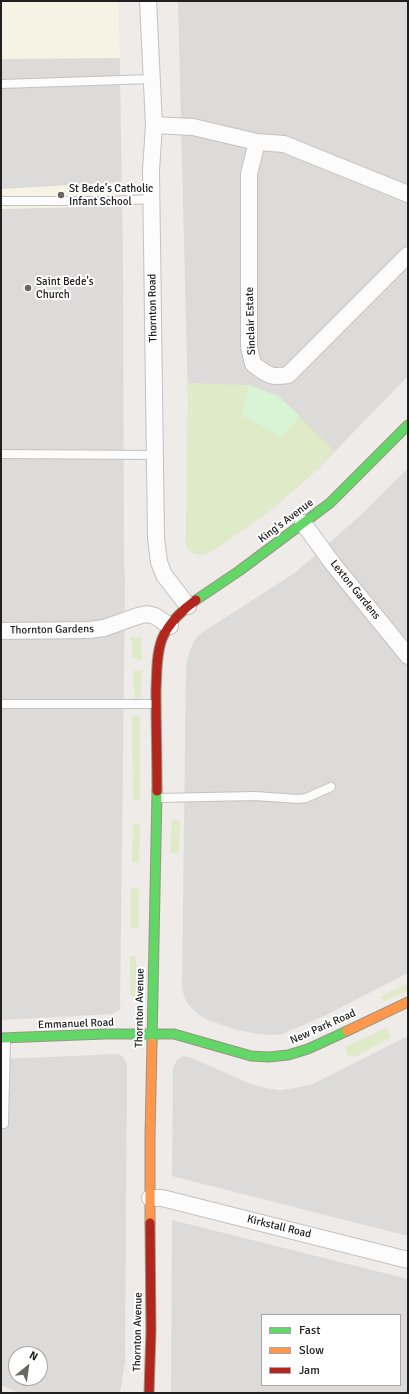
<!DOCTYPE html>
<style>
body{margin:0}
#map{position:relative;width:409px;height:1394px;overflow:hidden;background:#eeebe8;font-family:Signika,sans-serif}
canvas{display:block}
.frame{position:absolute;inset:0;border:2px solid #202020;pointer-events:none}
.legend{position:absolute;left:261px;top:1314px;width:140px;height:72px;box-sizing:border-box;background:#fff;border:1px solid #a6a6a6;margin:0;padding:5px 7px;list-style:none;font-size:12px;color:#202020}
.legend li{display:flex;align-items:center;gap:8px;height:20px}
.legend b{width:20px;border:1px solid #a6a6a6}
.north{position:absolute;left:8px;top:1346px;width:40px;height:40px;box-sizing:border-box;background:#fff;border:1px solid #a6a6a6;border-radius:50%;rotate:29deg;font-size:11px;font-weight:700;line-height:16px;text-align:center;color:#202020}
.north::after{content:'';display:block;margin:auto;width:14px;height:18px;background:#686766;clip-path:polygon(50% 0,100% 100%,50% 72%,0 100%)}
</style>
<div id="map">
<canvas width="409" height="1394"></canvas>
<div class="frame"></div>
<ul class="legend">
<li><b style="height:5px;background:#63d668"></b>Fast</li>
<li><b style="height:5px;background:#ff974d"></b>Slow</li>
<li><b style="height:5px;background:#b3261e"></b>Jam</li>
</ul>
<div class="north">N</div>
</div>
<script>
const ctx = document.querySelector('canvas').getContext('2d');
ctx.lineJoin = 'round';
function paint(path, color) { ctx.fillStyle = color; ctx.fill(path, 'evenodd'); }
function stroke(path, color, width, dash) { ctx.strokeStyle = color; ctx.lineWidth = width; ctx.lineCap = dash ? 'butt' : 'round'; ctx.setLineDash(dash || []); ctx.stroke(path); }
function drawText(font, color, halo, rows, align = 'center') {
  ctx.font = font + ' Signika,sans-serif'; ctx.lineWidth = 4; ctx.setLineDash([]); ctx.textBaseline = 'middle'; ctx.strokeStyle = halo; ctx.fillStyle = color; for (const [text, x, y, turn = 0] of rows) {
    ctx.save(); ctx.translate(x, y); ctx.rotate((+turn || 0) * Math.PI / 180); ctx.textAlign = isNaN(turn) ? turn : align; if (halo) ctx.strokeText(text, 0, 0); ctx.fillText(text, 0, 0); ctx.restore();
  }
}
const residential = new Path2D(`
 M1,1H119L123,270L124,566L125,577L120,1010L112,1014L1,1020Z
 M178,1H408V376L318,469L279,503L263,516L211,552L203,555L193,553L188,549L186,545L188,404Z
 M408,468V973L324,1016L282,1034L270,1035L258,1034L237,1030L208,1020L199,1015L187,1003L184,996L182,987L186,665L190,651L194,641L200,634L296,572L362,514Z
 M408,1036V1236L172,1176L173,1068L177,1060L183,1056L189,1057L251,1084L265,1088L280,1090L295,1088L313,1084Z
 M118,1054L123,1057L127,1064L125,1361L120,1393H19L1,1385V1059ZM16,1354H40V1378H16Z
 M172,1220L408,1279V1393H171ZM262,1315H400V1385H262Z`);
const education = new Path2D(`
 M1,1H119L120,58L1,59Z
 M121,182L122,206L1,209V189Z`);
const grass = new Path2D(`
 M188,383L249,385L278,396L334,451L318,469L279,503L263,516L211,552C202,556 190,556 186,545Z
 M130,637H141L142,660L132,658V644Z
 M142,670L140,700L135,699L133,671Z
 M132,716H140V801L133,799Z
 M172,820L180,821L179,853H170Z
 M133,823L140,824L139,863L132,862Z
 M131,888L139,889V929L130,928Z
 M130,956L136,957V997L130,995Z
 M408,983V990L384,1001L380,997Z
 M386,1028L391,1037L357,1056L348,1057L345,1047Z`);
const park = new Path2D(`
 M249,385L278,396L300,416L282,437L242,415Z`);
const lane = new Path2D(`
 M1,84L152,79
 M1,201H109L151,199
 M1,454L155,455
 M1,704H155
 M158,798L255,796L298,799L306,798L331,787
 M4,1124L6,1039`);
const street = new Path2D(`
 M148,1L154,125L151,170L156,538L159,562L164,575L188,606
 M154,125L193,127L257,142
 M408,194L284,144L257,142L249,174V347L253,364C268,375 270,378 288,375L408,255
 M303,523L333,564L408,656
 M1,631L90,630L104,628L138,616L147,614L155,616L170,626
 M150,1198H162L408,1260`);
const fast = new Path2D(`
 M196,600L239,571L330,503L408,425
 M1,1038L105,1034H174L251,1056L269,1057L288,1055L308,1049L347,1031
 M152,1043L157,791`);
const slow = new Path2D(`
 M347,1031L408,1002
 M150,1223V1136L152,1043`);
const jam = new Path2D(`
 M157,791C157,757 156,723 156,690C157,673 156,655 162,639C168,624 183,609 196,600
 M149,1393L151,1331L150,1223`);
const markers = [
 [61,195,4,"#686766"],
 [28,288,4,"#686766"]
];
const poiNames = [
 ["St Bede's Catholic",69,189],
 ["Infant School",69,202],
 ["Saint Bede's",36,282],
 ["Church",36,295]
];
const streetNames = [
 ["Thornton Road",153,308,-91],
 ["Sinclair Estate",251,321,-92],
 ["King's Avenue",286,521,-37],
 ["Lexton Gardens",355,590,51],
 ["Thornton Gardens",52,630,-1],
 ["Thornton Avenue",140,1008,-89],
 ["Emmanuel Road",76,1024,-2],
 ["New Park Road",323,1027,-24],
 ["Kirkstall Road",279,1227,14],
 ["Thornton Avenue",138,1332,-89]
];
paint(residential, '#dddbda');
paint(education, '#f7f3e4');
paint(grass, '#dfeac8');
paint(park, '#d9f3d5');
stroke(lane, '#c4c2c1', 10);
stroke(street, '#c4c2c1', 18);
stroke(fast, '#989680', 11);
stroke(slow, '#989680', 11);
stroke(jam, '#989680', 11);
stroke(lane, '#fcfcfc', 8);
stroke(street, '#fcfcfc', 16);
stroke(fast, '#63d668', 9);
stroke(slow, '#ff974d', 9);
stroke(jam, '#b3261e', 9);
for (const [x, y, r, color] of markers) { const dot = new Path2D(); dot.arc(x, y, r, 0, 2 * Math.PI); ctx.fillStyle = color; ctx.fill(dot); stroke(dot, '#fff', 1.5); }
drawText('11px', '#202020', '#fff', poiNames, 'left');
drawText('11px', '#202020', '#fff', streetNames);
</script>
